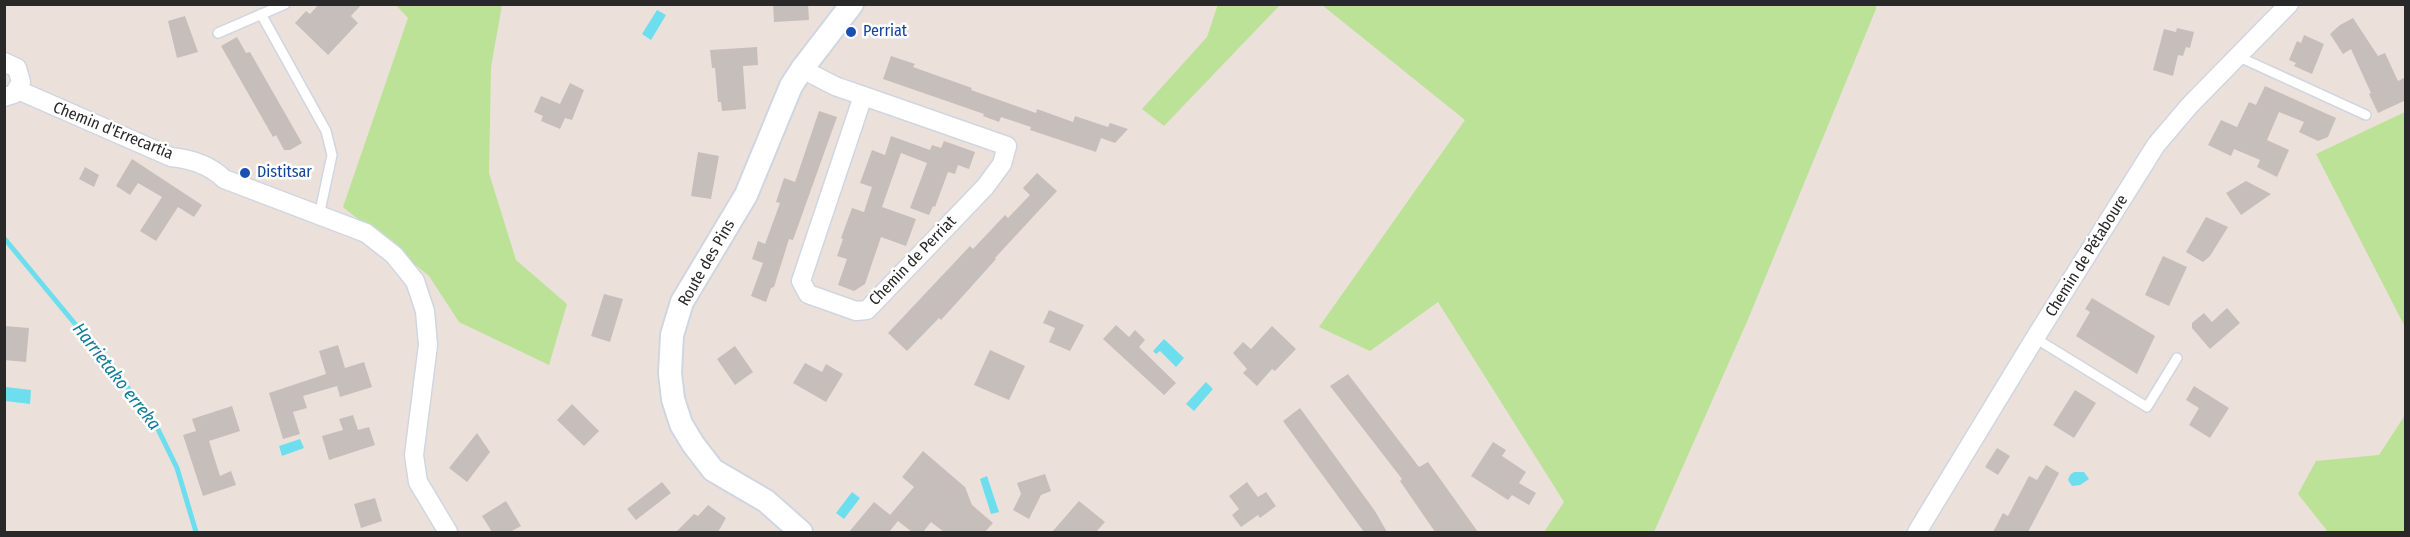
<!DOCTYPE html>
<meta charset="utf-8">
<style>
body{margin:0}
#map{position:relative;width:2410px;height:537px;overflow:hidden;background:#ebe1da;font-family:"Fira Sans Condensed",sans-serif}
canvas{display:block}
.frame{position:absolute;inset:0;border:6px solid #292929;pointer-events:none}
</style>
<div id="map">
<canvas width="2410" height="537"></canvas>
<div class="frame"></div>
</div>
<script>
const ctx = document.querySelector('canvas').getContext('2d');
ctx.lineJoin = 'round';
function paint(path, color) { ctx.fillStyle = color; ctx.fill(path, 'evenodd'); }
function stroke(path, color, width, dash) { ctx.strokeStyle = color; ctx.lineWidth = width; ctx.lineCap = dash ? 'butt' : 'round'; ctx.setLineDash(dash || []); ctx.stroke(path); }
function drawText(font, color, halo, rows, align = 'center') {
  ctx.font = font + ' "Fira Sans Condensed",sans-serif'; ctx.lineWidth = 5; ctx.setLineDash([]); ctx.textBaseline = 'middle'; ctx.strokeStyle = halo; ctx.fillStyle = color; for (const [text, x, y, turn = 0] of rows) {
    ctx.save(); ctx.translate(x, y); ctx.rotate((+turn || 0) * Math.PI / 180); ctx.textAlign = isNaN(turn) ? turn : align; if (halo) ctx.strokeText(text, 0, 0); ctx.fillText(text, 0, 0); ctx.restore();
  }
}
const green = new Path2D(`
 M1218,4L1280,5L1164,126L1142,109L1207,37Z
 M396,5H502L491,67L489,173L516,260L567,304L549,365L459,322L429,276L343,207L408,18Z
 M1322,5H1876V9L1749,317L1654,532H1544L1564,502L1438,302L1370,351L1319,327L1465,120Z
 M2405,112V327L2316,154Z
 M2405,415V532H2328L2298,494L2316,461L2379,455Z`);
const water = new Path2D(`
 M657,10L666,15L651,40L642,34Z
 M1164,339L1184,358L1176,367L1160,351L1156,354L1153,351Z
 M1206,382L1213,389L1194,411L1186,404Z
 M6,387L31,390L30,404L5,401Z
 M300,439L304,448L282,456L279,446Z
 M2074,472H2084L2089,479L2080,485L2072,486L2068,480L2070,475Z
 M987,476L999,512L991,514L980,479Z
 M852,492L860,498L844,519L836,513Z`);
const stream = new Path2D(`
 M4,238L152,417L177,468L196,532`);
const building = new Path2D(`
 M319,4H362L351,16L358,23L328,55L295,23L306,11L310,14Z
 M773,4H808L809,20L774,22Z
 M185,16L198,52L177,58L168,21Z
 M2353,18L2378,56L2385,53L2398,81L2406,77V100L2378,113L2369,94L2371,93L2351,49L2343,54L2330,34L2340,25Z
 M2177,28L2194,32L2190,48L2186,47L2183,56L2178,55L2173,76L2153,70L2164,29L2176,32Z
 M2304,35L2324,44L2312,74L2294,66L2296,63L2289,60L2297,41L2301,43Z
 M237,37L246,53L250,52L302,143L290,150H284L276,135L273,137L221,46Z
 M757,47L758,65L743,66L746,109L722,111L721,102H718L715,68H712L710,50Z
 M891,56L915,64L913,67L972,88L971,90L1036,113L1037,109L1073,122L1075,116L1108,127L1110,123L1128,129L1115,143L1101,138L1096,152L1030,130L1031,127L1001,117L999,122L983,116L984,114L883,79Z
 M570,83L584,90L572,120L565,118L560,129L541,121L543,116L534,112L541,96L560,104Z
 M2265,86L2336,118L2328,137L2318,141L2299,132L2304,122L2279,112L2267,140L2289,150L2277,177L2257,167L2260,160L2234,149L2231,156L2208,145L2221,120L2237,127L2249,102L2256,105Z
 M819,111L837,117L793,240L789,239L774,287L771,288L766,302L751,296L763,263L752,259L758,241L765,244L780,203L776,202L784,178L795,182Z
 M891,136L930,150L932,145L941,148L944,141L975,152L969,169L958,165L955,174L948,172L935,207L933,206L929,215L910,208L927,163L901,153L882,207L916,219L906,246L881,237L865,284L854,291L838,285L847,259L837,256L843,239L841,238L852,208L864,212L872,187L860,183L872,150L885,155Z
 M698,152L719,156L711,199L691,196Z
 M132,159L202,205L194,217L178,207L156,241L140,231L162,197L138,183L130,195L116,186Z
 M85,167L99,175L94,187L79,179Z
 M1037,173L1057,191L995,258L996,259L962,297L941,320L939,318L907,351L888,333L970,246L973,249L1005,215L1008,218L1030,195L1023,188Z
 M2246,181L2271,194L2241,215L2226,193Z
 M2206,217L2228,227L2210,256L2203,262L2186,252Z
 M2163,256L2187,267L2169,306L2145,295Z
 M604,294L623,299L610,342L591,336Z
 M2092,298L2155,336L2137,374L2076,336L2090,312L2085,309Z
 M2227,308L2240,323L2210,349L2192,328V323L2204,313L2212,322Z
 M1049,310L1084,325L1070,351L1049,342L1055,328L1043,323Z
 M1116,325L1129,337L1135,330L1145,340L1139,347L1176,383L1164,395L1103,339Z
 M4,326L29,328L26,362L4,360Z
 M1272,326L1296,349L1275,371L1272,369L1257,386L1243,373L1247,369L1233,353L1243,342L1251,349Z
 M338,345L345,368L364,362L372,387L340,397L337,386L303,396L307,408L293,412L300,434L283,439L269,393L326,374L319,351Z
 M735,346L753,372L735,385L717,359Z
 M990,350L1025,366L1009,400L974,385Z
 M805,363L822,372L826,364L843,374L826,402L793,383Z
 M1348,374L1419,467L1428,462L1478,532H1435L1400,481L1402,479L1330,386Z
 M2194,386L2229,408L2210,438L2189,425L2199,408L2186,400Z
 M2075,390L2096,403L2074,438L2053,425Z
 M572,404L599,431L584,446L557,420Z
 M232,406L240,431L209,441L220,476L231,471L236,485L203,496L183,435L196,431L192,419Z
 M1300,408L1375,511L1387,532H1364L1283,421Z
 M353,415L358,430L369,427L375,445L329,460L322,436L343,430L339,419Z
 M477,433L490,452L467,482L449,468Z
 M1493,442L1506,450L1502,456L1526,472L1519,483L1536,493L1529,505L1512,495L1508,500L1471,476Z
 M1997,448L2010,456L1998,475L1985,467Z
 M923,451L965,487L972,505L993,523L985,532H944L931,522L923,532H912L898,521L889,532H849L874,502L894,518L890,515L914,487L902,477Z
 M2046,465L2059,473L2028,532H1993L2003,513L2008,516L2029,476L2037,480Z
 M1045,474L1051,491L1041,495L1029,519L1013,510L1021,494L1017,483Z
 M662,482L671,493L636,520L627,509Z
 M1247,482L1258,497L1266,492L1276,506L1260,518L1258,515L1241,527L1232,515L1239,509L1229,496Z
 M375,498L382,521L361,528L354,504Z
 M506,501L521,526L510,532H492L482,516Z
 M1079,501L1105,522L1096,532H1052Z
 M708,505L726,518L718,532H676L694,514L698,516Z`);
const service = new Path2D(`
 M261,14L326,131L332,155L319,216
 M218,33L285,4
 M2237,56L2366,115
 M2035,338L2147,407L2177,358`);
const minor = new Path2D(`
 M4,62L17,68L21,82L14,94L4,97
 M802,69L835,86L1007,146L1002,164L985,187L867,310L856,311L808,294L801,281L863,96
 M18,90L171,157C191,159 210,165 224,179L366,233L394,255L415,281L425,311L428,345L414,455L418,482L448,532
 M1917,532L2035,338L2156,145L2190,105L2289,4`);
const tertiary = new Path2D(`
 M801,532L766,501L713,470L693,444L681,424L673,399L670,373L672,335L682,302L746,195L791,86L802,69L852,4`);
const markers = [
 [851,32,6,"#1a4fb4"],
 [245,173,6,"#1a4fb4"]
];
const transitNames = [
 ["Perriat",863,32],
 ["Distitsar",257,173]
];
const streetNames = [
 ["Chemin d'Errecartia",113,131,22],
 ["Chemin de Pétaboure",2087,256,-58],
 ["Chemin de Perriat",913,261,-46],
 ["Route des Pins",707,263,-60]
];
const waterNames = [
 ["Harrietako erreka",116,377,52]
];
paint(green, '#bbe296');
paint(water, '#6ddeed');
stroke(stream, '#6ddeed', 5);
paint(building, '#c6beba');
stroke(service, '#cfd6e2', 12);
stroke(minor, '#cfd6e2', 21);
stroke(tertiary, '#cfd6e2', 26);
stroke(service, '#fff', 9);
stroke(minor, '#fff', 18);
stroke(tertiary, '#fff', 22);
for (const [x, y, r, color] of markers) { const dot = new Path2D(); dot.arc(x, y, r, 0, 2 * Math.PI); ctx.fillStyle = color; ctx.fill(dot); stroke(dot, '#fff', 2); }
drawText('16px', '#164399', '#fff', transitNames, 'left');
drawText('16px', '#292929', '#fff', streetNames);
drawText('italic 18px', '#0e7d97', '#fff', waterNames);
</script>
